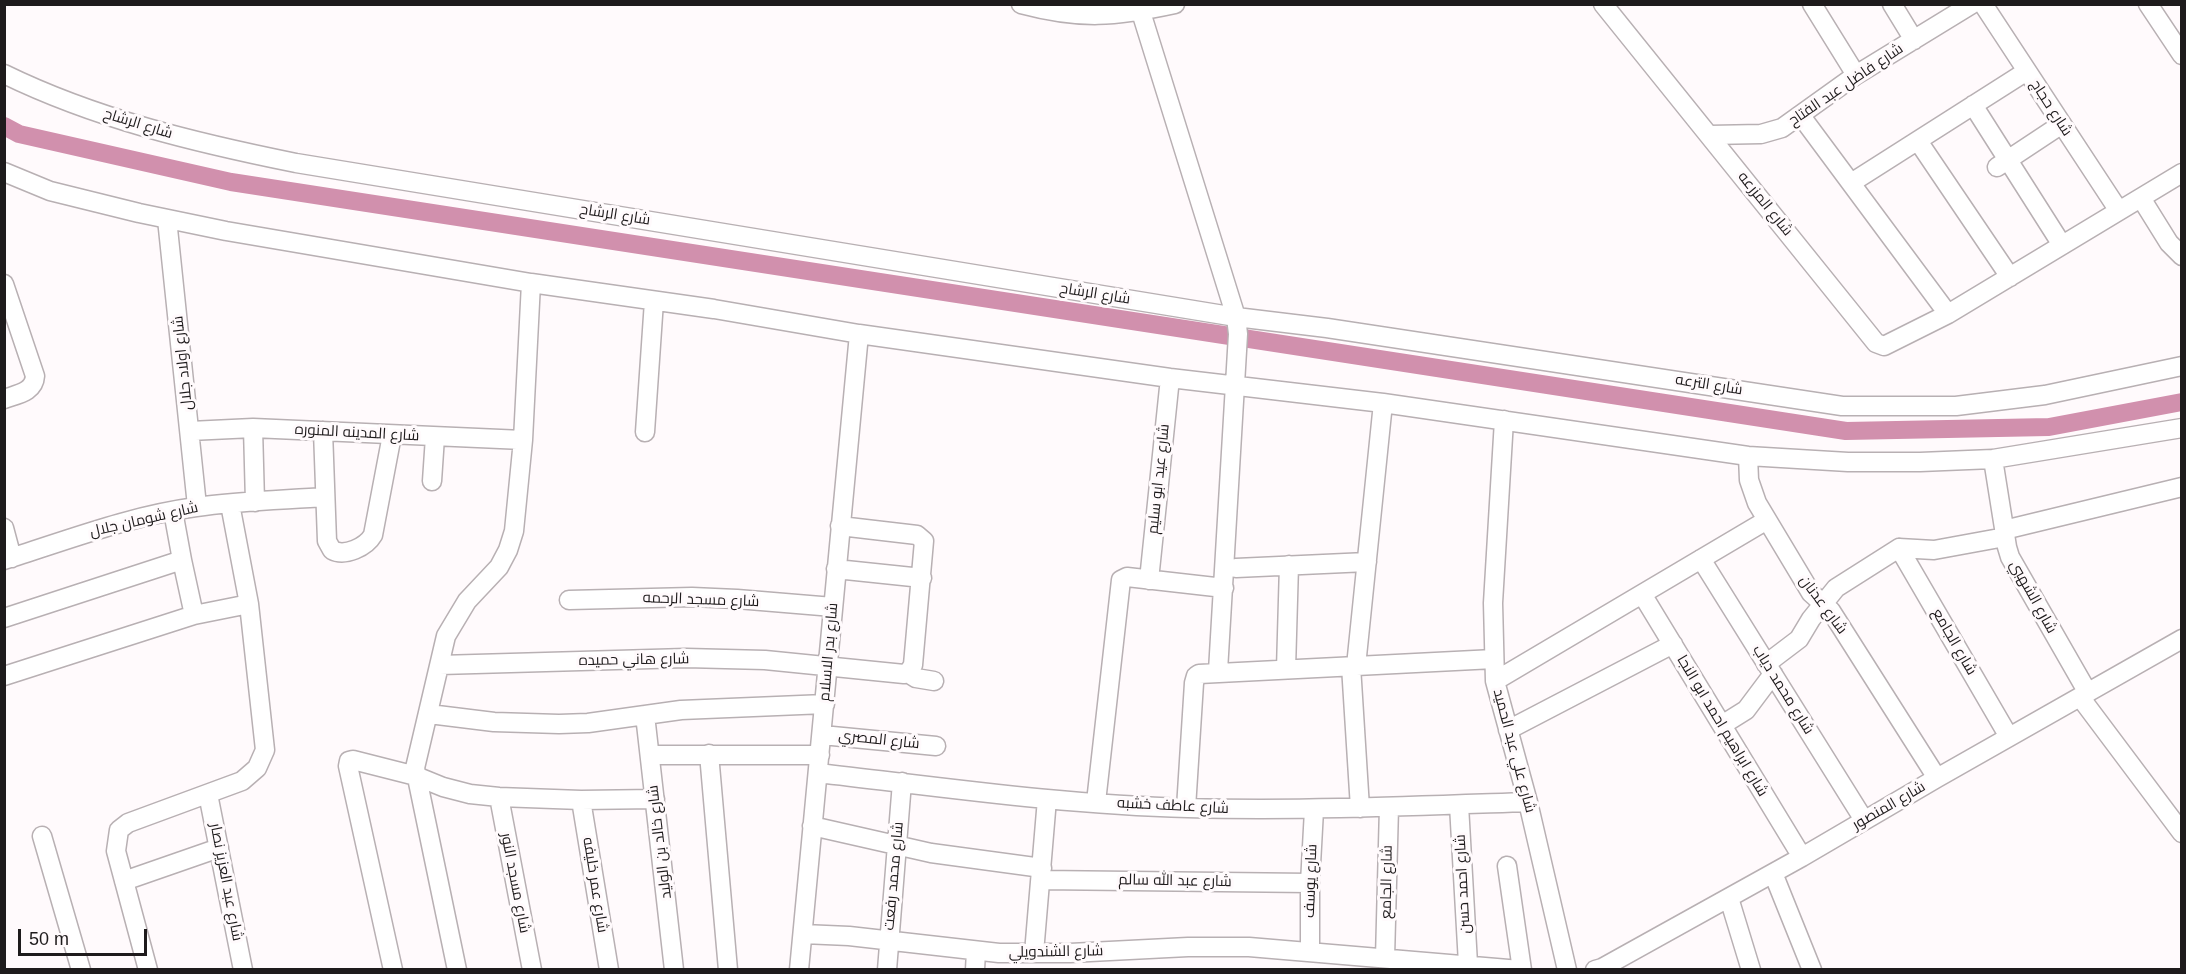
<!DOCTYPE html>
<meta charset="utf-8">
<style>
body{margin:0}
#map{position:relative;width:2186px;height:974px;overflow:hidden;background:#fffafc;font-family:Helvetica,sans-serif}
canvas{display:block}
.frame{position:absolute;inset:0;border:6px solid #1e1b1c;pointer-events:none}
.scale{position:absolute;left:18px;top:929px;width:129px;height:27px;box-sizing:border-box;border:3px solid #1e1b1c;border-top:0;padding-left:8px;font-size:18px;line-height:21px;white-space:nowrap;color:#1e1b1c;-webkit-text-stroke:4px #fffafc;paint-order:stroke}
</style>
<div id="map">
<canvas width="2186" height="974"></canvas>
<div class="frame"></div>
<div class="scale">50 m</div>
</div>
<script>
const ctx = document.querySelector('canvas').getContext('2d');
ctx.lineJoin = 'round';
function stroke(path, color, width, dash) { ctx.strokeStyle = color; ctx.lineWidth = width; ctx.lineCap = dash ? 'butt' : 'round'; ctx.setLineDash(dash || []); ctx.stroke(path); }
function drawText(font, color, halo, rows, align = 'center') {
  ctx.font = font + ' Helvetica,Cairo,sans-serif'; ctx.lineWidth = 6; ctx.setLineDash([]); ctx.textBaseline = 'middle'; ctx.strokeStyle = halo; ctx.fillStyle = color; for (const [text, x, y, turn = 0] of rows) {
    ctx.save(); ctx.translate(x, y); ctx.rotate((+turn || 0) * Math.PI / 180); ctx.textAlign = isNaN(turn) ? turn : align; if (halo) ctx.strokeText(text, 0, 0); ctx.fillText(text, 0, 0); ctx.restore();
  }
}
const canal = new Path2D(`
 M4,126L19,134L231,182L1846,431L2049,427L2182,402`);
const minor = new Path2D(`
 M1021,4C1081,20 1115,17 1175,4
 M1603,4L1876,343L1884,346L1948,314L2182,173
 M1812,4L1856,75
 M1892,4L1914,40
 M1983,4L2119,211
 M2148,4L2182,55
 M1141,12L1236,317L1238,334L1218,671
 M4,74C96,119 197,143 296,163L1236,317L1327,328L1842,406H1956L2045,395L2182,366
 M1973,105L2062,245
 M1801,116L1948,314
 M1710,135L1761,134L1782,128L1856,75L1972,4
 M1918,141L2010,277
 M1997,167L2062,124
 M4,172L50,191L139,213L226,231L531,283L714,309L859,334L1170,378L1383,403L1748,456L1848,462H1920L1993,459L2182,428
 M1851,183L2027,71
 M2141,198L2169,243L2182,256
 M167,219L197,506
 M4,284L35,376C34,392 18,394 4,399
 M1504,420L1493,603L1495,681L1528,802L1567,970
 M253,428L255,502
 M190,431L253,428L523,440
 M323,431L327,541L332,550C345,557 366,547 373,535L392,435
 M645,432L654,301
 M1748,456L1749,480L1757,503L1811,593L1831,611L1937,778
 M1993,459L2007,547L2010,557L2088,693
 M432,481L435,437
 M4,528L12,558
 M2004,530L2182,487
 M1899,548L2009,737
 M1701,559L1864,820
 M4,560C68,540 129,516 196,507C238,501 282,500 325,497
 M182,560L194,615
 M1236,568L1367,562
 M836,569L922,578
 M1149,580L1170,378
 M1642,594L1802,857
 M569,600L692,597L737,599L833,607
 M4,618L182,560L173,511
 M1766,664L1799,639L1811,619L1836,588L1899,548L1934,550L2005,537
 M440,665L686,658L765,660L904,674L908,673L913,665L924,541L917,535L840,526
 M1351,666L1360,808
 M1356,666L1383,403
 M1286,669L1289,565
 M908,673L916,678L934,681
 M4,676L194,615L249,604
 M1495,681L1767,520
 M2080,697L2182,833
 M429,714L494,722L559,724L588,723L681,710L825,704
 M645,715L674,970
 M1722,725L1746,710L1773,674
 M1508,730L1673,644
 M822,735L936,746
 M709,754L728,970
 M650,755H820
 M818,773C941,787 1065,805 1188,808C1302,811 1415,806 1528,802
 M208,794L243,970
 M499,797L532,970
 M581,800L609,970
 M1096,802L1121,580L1127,577L1224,588
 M1459,805L1468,964
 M1186,808L1194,683L1196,676L1199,674L1494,659
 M812,826L931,853L1042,868
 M42,836L81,970
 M1507,866L1522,970
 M1773,873L1812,970
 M1041,880L1310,883
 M124,881L219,848
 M1729,898L1751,970
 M803,934L849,936L999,953H1070L1188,947H1249L1520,970
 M1310,952V883L1314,810
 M1034,953L1047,799
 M1385,958L1389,807
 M148,970L116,851L119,830L128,823L242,781L257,768L265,750L249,604L230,504
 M393,970L348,766L349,761L353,760L416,776L443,787L470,794L499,797L581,800L655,799
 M457,970L415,768L446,636L467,601L499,567L508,550L514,531L523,440L531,283
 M799,970L859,334
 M887,970L902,782
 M975,970L976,951
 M1595,970L1602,968L1802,857L1937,778L2182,639`);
const streetNames = [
 ["شارع فاضل عبد الفتاح",1846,85,-34],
 ["شارع حجاج",2051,108,57],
 ["شارع الرشاح",138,124,17],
 ["شارع المزرعه",1765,204,51],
 ["شارع الرشاح",615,215,9],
 ["شارع الرشاح",1095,294,9],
 ["شارع اولاد جلال",183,363,-96],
 ["شارع الترعه",1709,385,9],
 ["شارع المدينه المنوره",357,433,3],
 ["شارع عيد ابو سليم",1159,479,-84],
 ["شارع شومان جلال",144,520,-13],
 ["شارع الشهبي",2033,597,61],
 ["شارع مسجد الرحمه",701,600,2],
 ["شارع عدنان",1823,605,53],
 ["شارع الجامع",1954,642,60],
 ["شارع بدر الاسلام",829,652,-85],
 ["شارع هاني حميده",634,660,-1],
 ["شارع محمد دياب",1783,690,58],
 ["شارع ابراهيم احمد ابو النجا",1722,726,59],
 ["شارع المصري",879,740,6],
 ["شارع علي عبد الحميد",1514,751,75],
 ["شارع عاطف خشبه",1173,806,3],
 ["شارع المنصور",1889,806,-30],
 ["شارع خالد بن الوليد",660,842,-97],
 ["شارع محمد رفعت",894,876,-85],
 ["شارع عبد الله سالم",1175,881,1],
 ["شارع يوسف",1311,881,-88],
 ["شارع عبد العزيز نصار",226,882,79],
 ["شارع الجامع",1387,882,-89],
 ["شارع مسجد النور",515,883,79],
 ["شارع احمد حسن",1463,884,-93],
 ["شارع عمر خليفه",595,885,81],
 ["شارع الشندويلي",1056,952,-1]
];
stroke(canal, '#d190ad', 18);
stroke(minor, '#b8b0b3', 21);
stroke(minor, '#fff', 18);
drawText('15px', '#1e1b1c', '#fffafc', streetNames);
</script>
